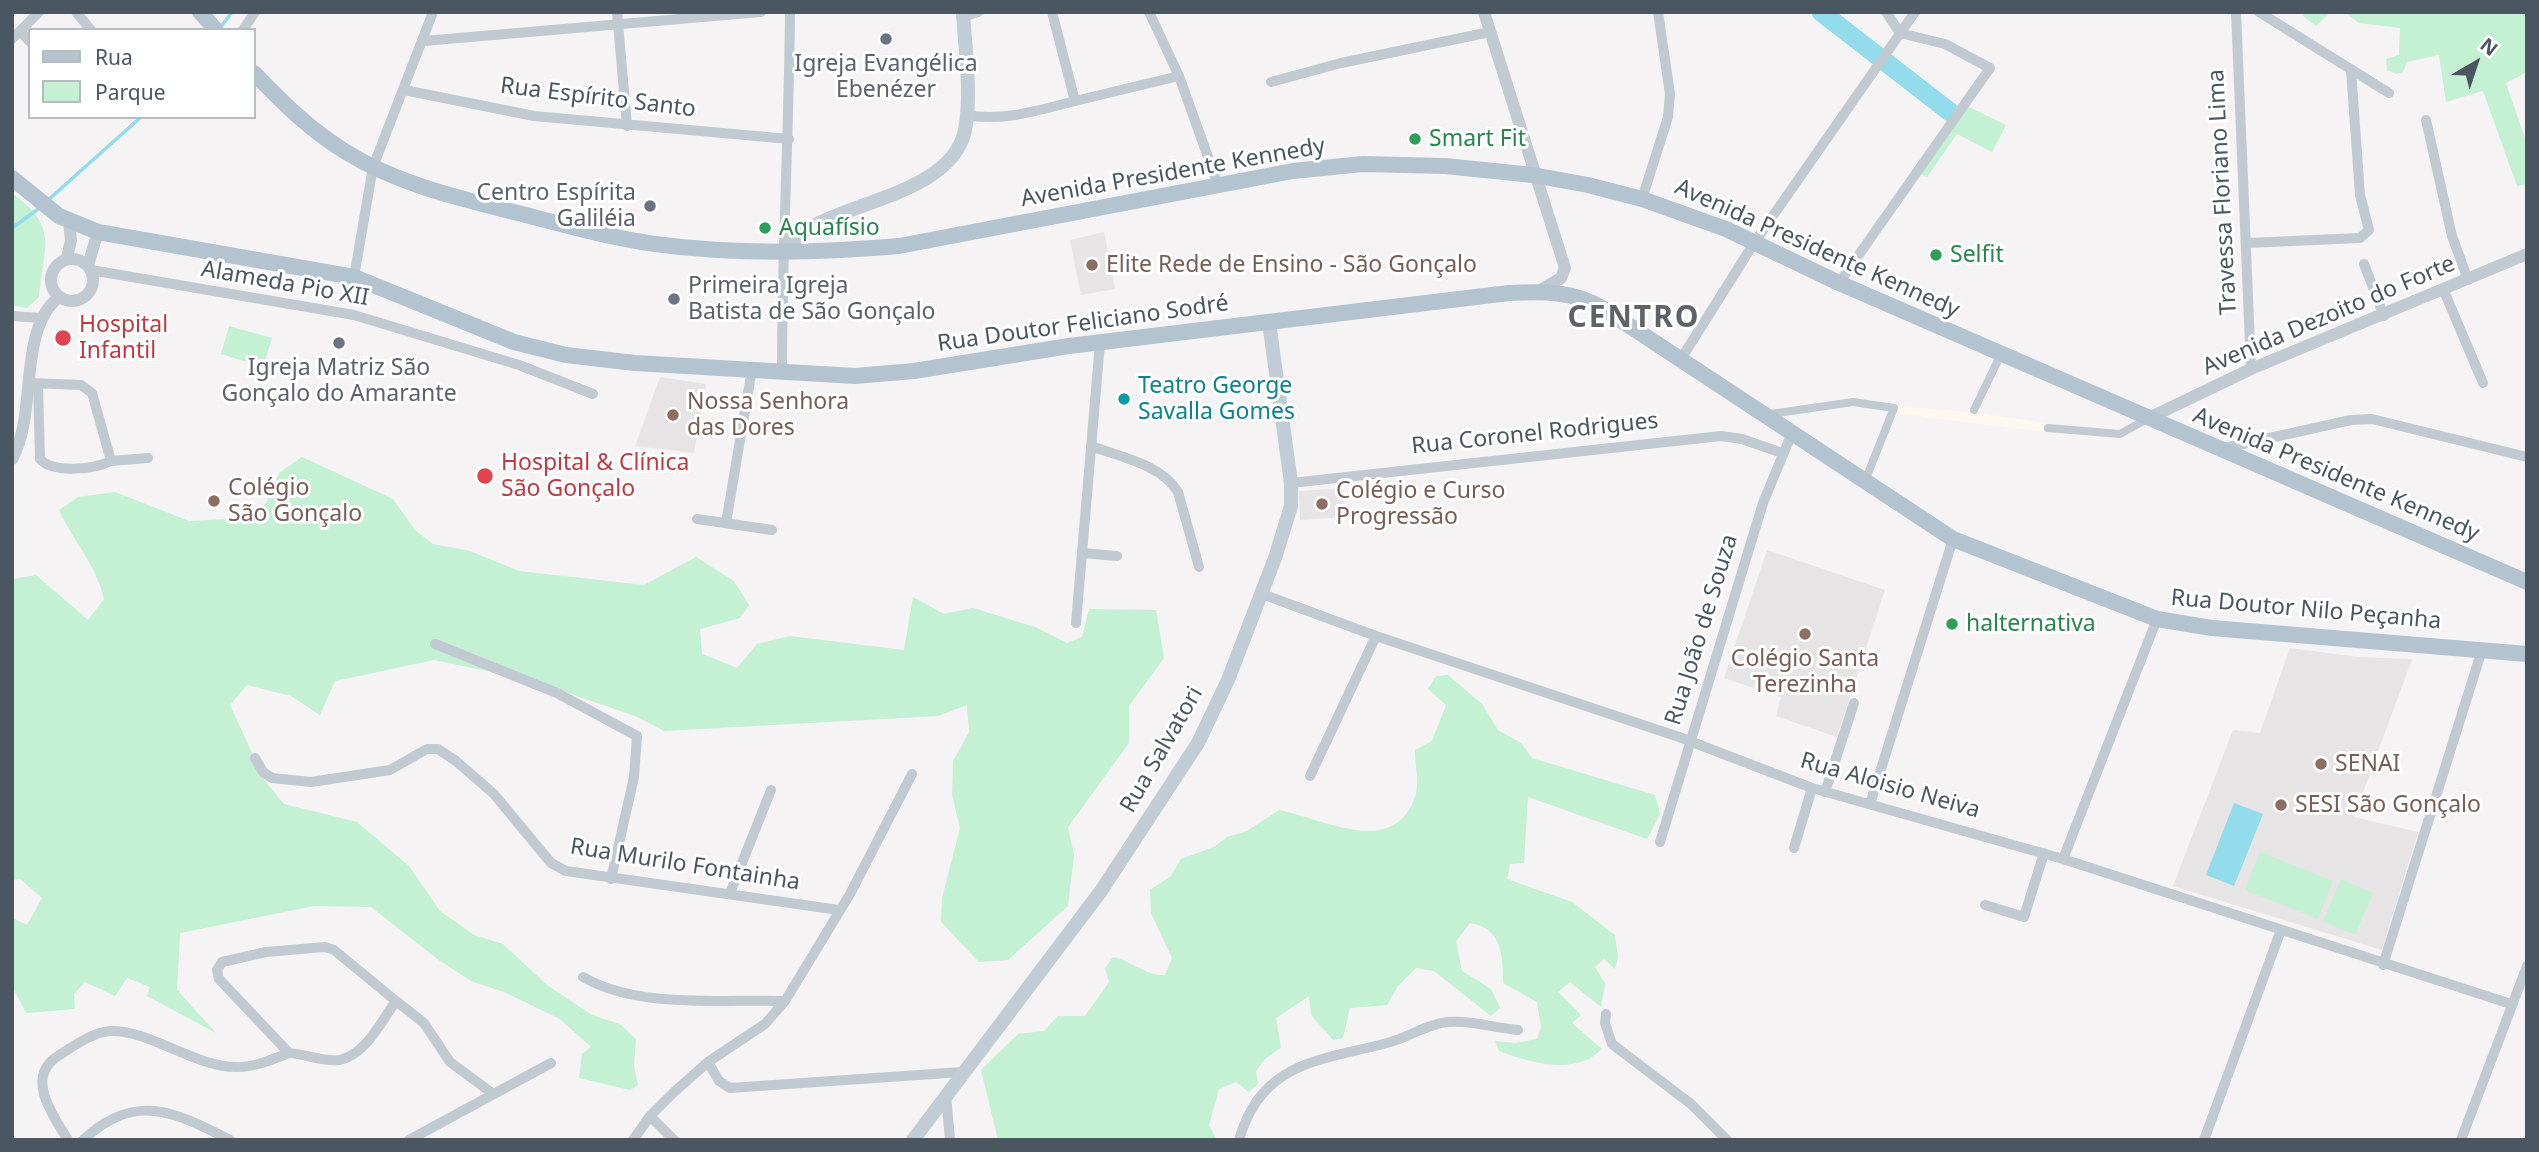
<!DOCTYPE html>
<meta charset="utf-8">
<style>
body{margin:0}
#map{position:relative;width:2539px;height:1152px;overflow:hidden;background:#f5f3f3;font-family:"Noto Sans",sans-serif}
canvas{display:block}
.frame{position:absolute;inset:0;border:14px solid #4a5760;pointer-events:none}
.legend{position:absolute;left:28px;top:28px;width:228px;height:91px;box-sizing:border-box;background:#fff;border:2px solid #b7bcbf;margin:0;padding:9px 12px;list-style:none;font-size:21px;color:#4a5760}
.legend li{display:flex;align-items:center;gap:14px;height:35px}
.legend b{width:35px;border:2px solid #b7bcbf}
.north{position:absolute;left:2441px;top:28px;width:70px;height:70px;-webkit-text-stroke:5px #fff;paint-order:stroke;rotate:39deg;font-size:19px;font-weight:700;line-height:28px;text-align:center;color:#4a5760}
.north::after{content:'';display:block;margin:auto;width:24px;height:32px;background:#4a5760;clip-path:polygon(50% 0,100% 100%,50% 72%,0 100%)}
</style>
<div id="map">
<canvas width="2539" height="1152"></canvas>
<div class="frame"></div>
<ul class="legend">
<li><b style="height:9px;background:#b4c3d0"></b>Rua</li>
<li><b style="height:19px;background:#c4f0d3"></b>Parque</li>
</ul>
<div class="north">N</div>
</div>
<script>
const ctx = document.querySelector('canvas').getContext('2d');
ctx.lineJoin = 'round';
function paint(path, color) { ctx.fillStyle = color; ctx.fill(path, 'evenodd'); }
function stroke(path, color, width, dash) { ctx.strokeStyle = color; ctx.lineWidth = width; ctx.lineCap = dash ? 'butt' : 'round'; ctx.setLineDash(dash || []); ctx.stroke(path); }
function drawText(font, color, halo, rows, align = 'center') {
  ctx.font = font + ' "Noto Sans",sans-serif'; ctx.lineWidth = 6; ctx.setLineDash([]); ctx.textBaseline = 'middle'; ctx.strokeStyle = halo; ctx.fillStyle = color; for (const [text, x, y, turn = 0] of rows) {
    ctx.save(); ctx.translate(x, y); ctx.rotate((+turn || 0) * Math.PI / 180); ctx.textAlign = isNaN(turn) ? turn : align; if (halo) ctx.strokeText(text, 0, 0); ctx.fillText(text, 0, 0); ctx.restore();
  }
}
const commercial = new Path2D(`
 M1896,406L1971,412L2045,423L2044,432L1896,413Z`);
const education = new Path2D(`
 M1104,232L1115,289L1081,295L1070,240Z
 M660,377L706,384L694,453L635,446Z
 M1343,488L1345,517L1300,520L1299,491Z
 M1767,550L1885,590L1837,737L1776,716L1781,697L1724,678Z
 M2290,648L2358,657L2412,659L2354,817L2418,832L2382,950L2173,886L2233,730L2260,733Z`);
const green = new Path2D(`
 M2305,12H2331L2316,26L2303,16Z
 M2345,12H2527V72L2506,83L2527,144V184L2517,186L2483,91L2446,102L2439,55L2407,62L2403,72L2396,74L2387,70L2386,59L2399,55L2400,28L2359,23Z
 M1967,106L2006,125L1992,152L1957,134L1927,177L1921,174Z
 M12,193C59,227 44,245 39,297L27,308L12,305Z
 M229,326L272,338L263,367L221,354Z
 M302,457L393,499L415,530L433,544L470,551L519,571L644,585L696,557L734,581L749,605L740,618L700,629L702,654L737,668L757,644L790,636L904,650L913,597L944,614L973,608L1035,627L1067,643L1082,637L1089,609L1156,610L1164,658L1129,706V743L1068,827L1074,855L1068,906L1008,960L979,962L941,922L942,898L960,828L952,795L953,761L969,732L967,705L938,716L664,731L638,717L530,680L434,660L335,681L320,715L291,696L247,685L230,705L265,781L284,804L357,822L409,866L440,911L474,935L503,944L547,985L592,1015L620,1024L636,1039L634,1066L638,1085L630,1090L579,1078L582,1054L591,1047L560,1019L504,992L473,982L440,961L371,907L314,906L180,933L177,990L216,1033L147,996L150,987L127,978L115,996L85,982L74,994L75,1009L26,1013L12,986V918L27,925L42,898L20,879L12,880V579L36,575L88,620L104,599C96,564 73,541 59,510L78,497L115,492L189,521L247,518L266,503L279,473Z
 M1448,675L1482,704L1498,730L1521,743L1532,758L1655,795L1660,814L1647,839L1528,797L1524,863L1510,864L1507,879L1572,902L1615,935L1618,957L1615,969L1604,959L1595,967L1605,983L1601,1007L1570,982L1558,992L1581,1015L1572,1023L1602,1049C1575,1076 1532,1063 1499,1051L1495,1041L1516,1043L1537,1039L1541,1027L1537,1002L1503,983C1503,955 1502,928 1470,923L1456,941L1462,971L1491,989L1500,1008L1491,1016L1434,971L1416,968L1398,986L1387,1005L1350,1008L1343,1038L1333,1040L1311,1015L1309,996L1276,1018L1281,1048L1265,1059L1256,1071L1258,1084L1249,1092L1236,1082L1219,1089L1209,1125L1217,1140H998L981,1070L1018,1034L1044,1031L1058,1016H1085L1109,982L1105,968L1113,957C1132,961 1146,976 1165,975L1172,958L1151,913L1150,890L1171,876L1181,859L1214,847L1227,837L1247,831L1279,810C1324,819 1396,860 1416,794C1419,782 1415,763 1415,750L1432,741L1446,705L1428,689L1436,676Z
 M2260,852L2333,881L2318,919L2245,890Z
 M2341,879L2373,893L2355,935L2323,921Z`);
const water = new Path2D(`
 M2234,803L2263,814L2234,886L2206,875Z`);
const stream = new Path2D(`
 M220,28L232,12
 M47,201L141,117
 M12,228L41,207`);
const river = new Path2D(`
 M1821,12L1950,112`);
const pedestrian = new Path2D(`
 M1974,410L2001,354
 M1764,415L1853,402L1894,408L1865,481
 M2048,428L2120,434L2149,418`);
const minor = new Path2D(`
 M76,12L91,30
 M617,12L627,126
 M1052,12L1075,101L1179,76L1218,185
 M1149,12L1179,76
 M2236,12L2251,369
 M2259,12L2389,93
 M963,17L978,12
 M243,30L255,12
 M20,31L30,42
 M12,39L39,12
 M424,41L761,12
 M1271,82L1341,63L1490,32
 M404,90L534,116L789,139
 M966,115C1003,122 1039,110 1075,101
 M2426,120L2452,236L2468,280
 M1642,199L1668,117L1670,94L1658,12
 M2247,243L2360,238L2369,230L2360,195L2351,70
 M2364,264L2384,316
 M91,270L354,315L519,365L593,394
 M354,277L373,167L433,12
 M1839,283L1990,68L1945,44L1900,33L1886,12
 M2444,291L2483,383
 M12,316L42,318
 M1681,359L1754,243L1915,12
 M782,371C782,252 789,132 790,12
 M29,383L81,385L92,393L111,461L148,458
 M38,384L40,459C53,474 95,469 111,461
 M1091,446C1120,457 1161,464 1178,492L1199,567
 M2220,449L2351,420L2372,419L2527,457
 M1291,483L1721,436L1742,439L1782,453
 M697,519L772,530
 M726,523L752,369
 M1082,553L1117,556
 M1262,594L1376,636L1679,737L1812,788L2063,859L2511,1004
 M1076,623L1100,343
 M435,644L557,693L637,736L634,777L611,879
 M255,758L263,772L272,778L311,782L390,770L427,749H438L456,761L494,794L551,863L566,871L839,910
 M1310,776L1376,636
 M1825,792L1854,703
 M1870,804L1953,539
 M1660,842L1763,503L1792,433
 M1794,848L1812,788
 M2063,859L2157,619
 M730,893L771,790
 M1985,905L2024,917L2044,853
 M2383,965L2482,650
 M583,977C638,1009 722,999 785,1001
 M1606,1014L1605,1023L1612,1044L1691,1104L1727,1140
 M289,1053C305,1054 324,1062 339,1060C365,1056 382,1020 396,1001L424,1023L450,1062L492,1093
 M708,1062L719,1081L730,1088L962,1072
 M946,1095L950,1140
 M650,1116L674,1140
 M68,1140C54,1117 24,1077 58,1056C72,1047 93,1032 110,1031C148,1029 196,1068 238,1067C256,1067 273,1059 289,1053L219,979L217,970L222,962L266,952L325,947L334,950L396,1001
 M83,1140C135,1091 175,1112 230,1140
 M409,1140L551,1063
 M633,1140L650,1116L674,1092L708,1062L765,1024L785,1001L850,894L912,774
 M1239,1140C1261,1061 1320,1061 1387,1043C1408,1038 1426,1024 1448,1022C1471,1020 1495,1028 1518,1030
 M2204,1140L2281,930
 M2461,1140L2527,966`);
const tertiary = new Path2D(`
 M1484,12L1565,268L1561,278L1539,291
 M67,258L71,240L69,222
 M51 280a21 21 0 1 1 42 0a21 21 0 1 1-42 0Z
 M88,265L98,232
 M2149,418L2251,369L2527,254
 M12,459C38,414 17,330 59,297`);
const secondary = new Path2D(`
 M784,251C792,242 801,233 812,227C856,201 953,190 965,130C972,94 965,49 963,12
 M913,1140L1101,891L1198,743L1228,680L1275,558L1291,506V483L1269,322`);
const primary = new Path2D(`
 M200,12L216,30
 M254,73C283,103 310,130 346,152C396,183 454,197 510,211C558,223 606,237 655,244C736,255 819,253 899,246L1293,171L1363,164L1445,166L1533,175L1588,185L1642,199L1726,229L1839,283L2527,582
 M12,178L59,216L98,232L354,277L514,342L566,355L635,363L855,376L914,371L1069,346L1509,293C1543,291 1574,291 1604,309L1953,539L2157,619L2212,628L2527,654`);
const markers = [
 [886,39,7,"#6b7280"],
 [1415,139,7,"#2e9e5b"],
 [650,206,7,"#6b7280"],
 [765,228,7,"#2e9e5b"],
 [1936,255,7,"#2e9e5b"],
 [1092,265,7,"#8d6e63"],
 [674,299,7,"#6b7280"],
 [63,338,9,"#e0444e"],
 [339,343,7,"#6b7280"],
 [1124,399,7,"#0f9aa8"],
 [673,415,7,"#8d6e63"],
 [485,476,9,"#e0444e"],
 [214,501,7,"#8d6e63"],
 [1322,504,7,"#8d6e63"],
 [1952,624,7,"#2e9e5b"],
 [1805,634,7,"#8d6e63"],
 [2321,764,7,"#8d6e63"],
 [2281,805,7,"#8d6e63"]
];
const worshipNames = [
 ["Igreja Evangélica",886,64],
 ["Ebenézer",886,90],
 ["Centro Espírita",636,193,"right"],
 ["Galiléia",636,219,"right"],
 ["Primeira Igreja",688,286,"left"],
 ["Batista de São Gonçalo",688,312,"left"],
 ["Igreja Matriz São",339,368],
 ["Gonçalo do Amarante",339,394]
];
const streetNames = [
 ["Rua Espírito Santo",598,98,7],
 ["Avenida Presidente Kennedy",1173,173,-10],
 ["Travessa Floriano Lima",2223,192,-93],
 ["Avenida Presidente Kennedy",1817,249,24],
 ["Alameda Pio XII",285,284,10],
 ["Avenida Dezoito do Forte",2329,316,-23],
 ["Rua Doutor Feliciano Sodré",1083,324,-8],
 ["Rua Coronel Rodrigues",1535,434,-6],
 ["Avenida Presidente Kennedy",2336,475,23],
 ["Rua Doutor Nilo Peçanha",2306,610,5],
 ["Rua João de Souza",1702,630,-73],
 ["Rua Salvatori",1162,750,-60],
 ["Rua Aloisio Neiva",1890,786,16],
 ["Rua Murilo Fontainha",685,865,9]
];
const leisureNames = [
 ["Smart Fit",1429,139],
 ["Aquafísio",779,228],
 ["Selfit",1950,255],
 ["halternativa",1966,624]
];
const educationNames = [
 ["Elite Rede de Ensino - São Gonçalo",1106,265],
 ["Nossa Senhora",687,402],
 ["das Dores",687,428],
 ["Colégio",228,488],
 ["São Gonçalo",228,514],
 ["Colégio e Curso",1336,491],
 ["Progressão",1336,517],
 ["Colégio Santa",1805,659,"center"],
 ["Terezinha",1805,685,"center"],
 ["SENAI",2335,764],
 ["SESI São Gonçalo",2295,805]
];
const healthNames = [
 ["Hospital",79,325],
 ["Infantil",79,351],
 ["Hospital & Clínica",501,463],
 ["São Gonçalo",501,489]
];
const cultureNames = [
 ["Teatro George",1138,386],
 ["Savalla Gomes",1138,412]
];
const districtNames = [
 ["CENTRO",1634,318]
];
paint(commercial, '#fdf8ef');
paint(education, '#e6e4e5');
paint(green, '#c4f0d3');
paint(water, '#92dceb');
stroke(stream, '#92dceb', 3.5);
stroke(river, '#92dceb', 19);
stroke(pedestrian, '#c1cad1', 8);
stroke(minor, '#c1cad1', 10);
stroke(tertiary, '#c1cad1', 12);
stroke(secondary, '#c1ccd5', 14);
stroke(primary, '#b4c3d0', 16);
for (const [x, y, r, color] of markers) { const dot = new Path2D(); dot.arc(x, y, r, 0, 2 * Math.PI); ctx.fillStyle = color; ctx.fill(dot); stroke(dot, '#fff', 2.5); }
drawText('23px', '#5b616d', '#fff', worshipNames);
drawText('23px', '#4a5760', '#fff', streetNames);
drawText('23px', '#27864d', '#fff', leisureNames, 'left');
drawText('23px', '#785e54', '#fff', educationNames, 'left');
drawText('23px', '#be3a42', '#fff', healthNames, 'left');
drawText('23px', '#0d838f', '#fff', cultureNames, 'left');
ctx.letterSpacing = '2px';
drawText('bold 30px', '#5f6368', '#fff', districtNames);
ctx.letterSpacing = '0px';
</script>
